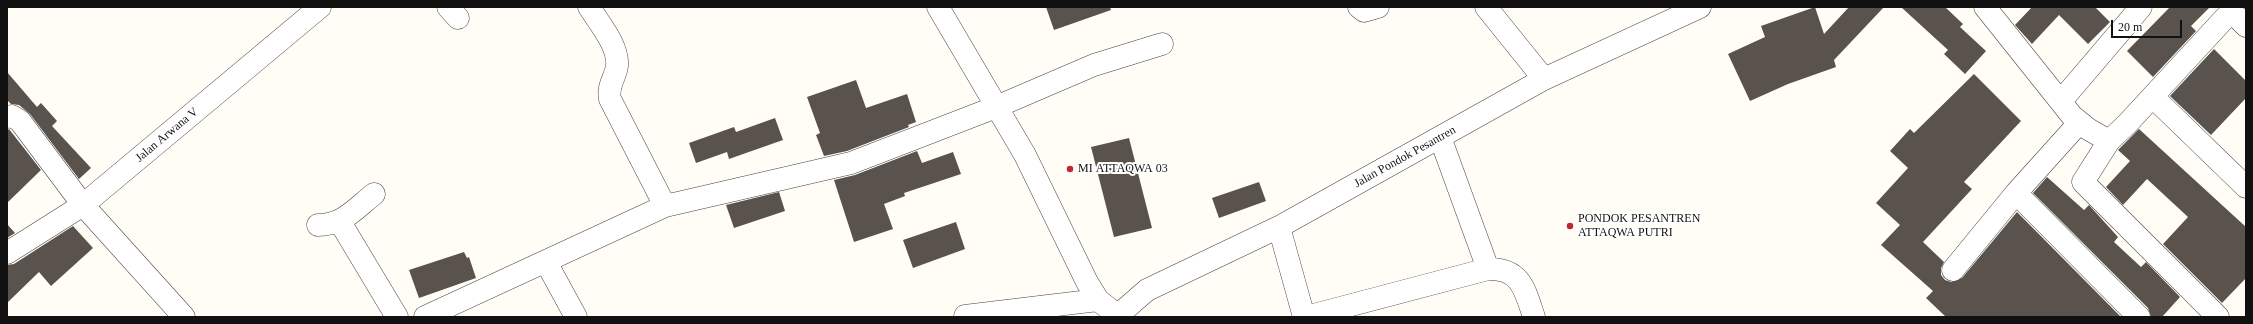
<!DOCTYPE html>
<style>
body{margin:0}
#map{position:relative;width:2253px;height:324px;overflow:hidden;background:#fffdf5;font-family:Georgia,serif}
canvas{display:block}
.frame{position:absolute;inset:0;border:8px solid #111;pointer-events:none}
.scale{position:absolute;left:2111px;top:20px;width:71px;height:18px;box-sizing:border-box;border:2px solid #111;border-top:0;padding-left:5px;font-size:12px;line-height:14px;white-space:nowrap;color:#111;-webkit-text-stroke:3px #fff;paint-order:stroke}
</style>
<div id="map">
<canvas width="2253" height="324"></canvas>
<div class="frame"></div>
<div class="scale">20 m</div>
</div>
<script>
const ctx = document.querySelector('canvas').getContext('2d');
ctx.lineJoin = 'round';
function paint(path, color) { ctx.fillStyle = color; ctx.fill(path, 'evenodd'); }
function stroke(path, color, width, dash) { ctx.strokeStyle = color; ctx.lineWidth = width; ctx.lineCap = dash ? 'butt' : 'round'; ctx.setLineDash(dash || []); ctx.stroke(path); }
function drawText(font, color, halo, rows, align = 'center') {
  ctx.font = font + ' Georgia,serif'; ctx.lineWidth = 4; ctx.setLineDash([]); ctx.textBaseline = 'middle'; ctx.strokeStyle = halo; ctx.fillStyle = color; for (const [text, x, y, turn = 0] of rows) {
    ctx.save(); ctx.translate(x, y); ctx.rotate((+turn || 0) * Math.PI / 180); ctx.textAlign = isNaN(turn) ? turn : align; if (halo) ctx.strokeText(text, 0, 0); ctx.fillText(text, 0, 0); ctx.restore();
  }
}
const building = new Path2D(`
 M1046,7H1110L1111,10L1054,30Z
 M1815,7L1824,34L1849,7H1884L1834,60L1836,67L1788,84L1750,101L1728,54L1765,37L1761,26Z
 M1901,7H1945L1963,24L1960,27L1986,51L1965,74L1944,54L1948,50Z
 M2032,7H2095L2110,22L2088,44L2059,15L2032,44L2015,25Z
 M2170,7H2210L2191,26L2196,31L2153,77L2127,51Z
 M2214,49L2246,81V98L2211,135L2170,96Z
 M7,72L37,107L41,103L57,121L52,126L91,168L79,179L30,114L19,105L11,104L7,100Z
 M1974,74L2021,121L1964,182L1972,189L1923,242L1944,262L1941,268V275L1945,280L1951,282L1962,278L2017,212L2121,317H1946L1926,298L1933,291L1881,245L1900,225L1876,203L1908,168L1890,151L1910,129L1914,133Z
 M856,80L866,108L907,94L916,122L908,125L909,127L847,151L824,156L816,135L820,133L807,97Z
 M775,118L783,140L729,159L727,152L696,163L689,143L734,127L736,132Z
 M9,129L41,170L7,203V131Z
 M2139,129L2246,227V278L2222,303L2163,244L2188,217L2147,179L2123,205L2106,187L2130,161L2118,150Z
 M1129,138L1152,228L1114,237L1091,147Z
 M917,151L922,163L953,152L961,174L904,193L905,196L884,204L893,229L854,242L834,180L855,175Z
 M2047,177L2084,210L2089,205L2118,237L2114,242L2141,267L2146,262L2180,297L2162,317H2151L2148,308L2033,193Z
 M1259,182L1266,201L1219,218L1212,198Z
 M779,192L785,211L734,228L726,205Z
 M956,222L965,249L913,268L903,240Z
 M7,224L15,233L7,238Z
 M73,226L93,248L51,286L39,272L7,303V265L14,264Z
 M464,252L467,258L469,257L476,278L419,298L409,270Z`);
const minor = new Path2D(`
 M448,7L458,18
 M589,7C599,23 619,46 617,66C615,79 607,86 610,99L665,206
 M938,7L1025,155L1087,282L1098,300L1117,315
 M1359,7L1364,11L1378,7
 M1486,7L1544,79
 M1985,7L2072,116L2088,129L2109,141L2127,124L2225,18L2231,14L2237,17L2246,26
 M2153,97L2246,187
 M2061,101L2141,7
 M7,117L12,116L20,121L83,205L184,317
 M1440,137L1488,269
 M2109,141L2083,182L2218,317
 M2016,193L2139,317
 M340,222L397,317
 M318,225C343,225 355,209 374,194
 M1279,227L1304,317
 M7,253L83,205L320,7
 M546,262L576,317
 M1953,270L2016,193L2079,123
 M965,316L1098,300
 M425,317L665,206L851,163L996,107L1094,65L1162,44
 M1116,317L1147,290L1279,227L1544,79L1700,7
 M1306,317L1488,269C1521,268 1525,290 1534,317`);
const markers = [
 [1070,169,4,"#c4262e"],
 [1570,226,4,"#c4262e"]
];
const streetNames = [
 ["Jalan Arwana V",167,135,-40],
 ["Jalan Pondok Pesantren",1405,157,-29]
];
const poiNames = [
 ["MI ATTAQWA 03",1078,169],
 ["PONDOK PESANTREN",1578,219],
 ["ATTAQWA PUTRI",1578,233]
];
paint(building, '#5a524d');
stroke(minor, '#444', 23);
stroke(minor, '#fff', 22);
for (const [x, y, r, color] of markers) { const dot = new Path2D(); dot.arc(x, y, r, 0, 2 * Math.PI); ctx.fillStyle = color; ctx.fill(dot); stroke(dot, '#fff', 1.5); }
drawText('12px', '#111', '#fff', streetNames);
drawText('12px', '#111', '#fff', poiNames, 'left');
</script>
